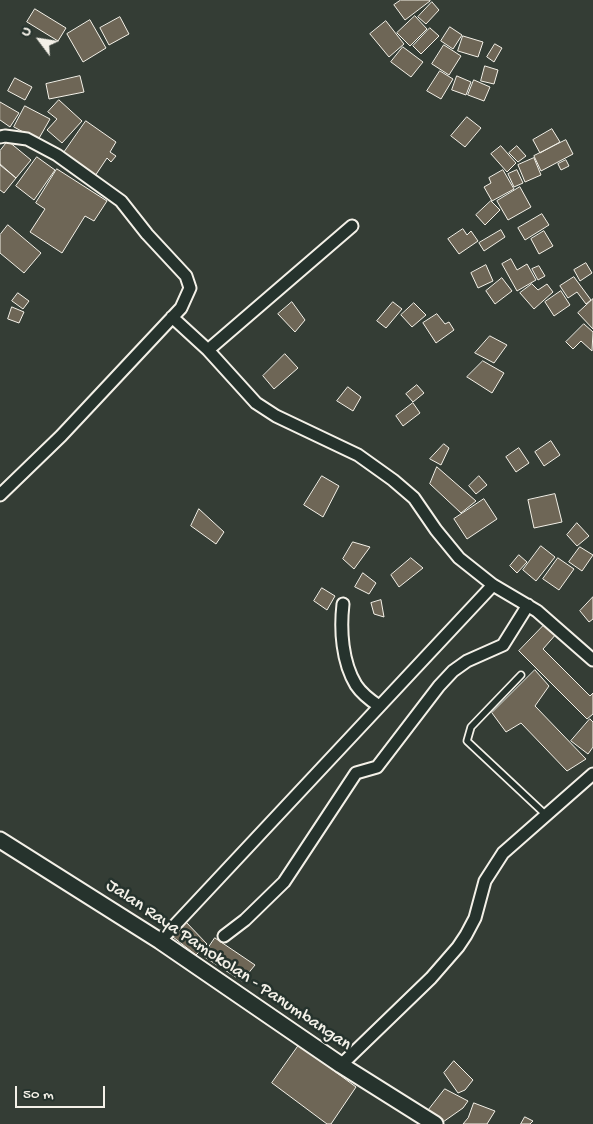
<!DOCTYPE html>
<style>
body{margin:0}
#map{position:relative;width:593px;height:1124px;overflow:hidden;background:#343d35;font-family:"Gochi Hand",sans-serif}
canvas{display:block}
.north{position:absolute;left:15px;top:15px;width:50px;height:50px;-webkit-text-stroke:4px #26332d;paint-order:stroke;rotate:301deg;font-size:14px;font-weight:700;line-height:20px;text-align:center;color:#f4f1e8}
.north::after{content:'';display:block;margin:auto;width:18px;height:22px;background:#f4f1e8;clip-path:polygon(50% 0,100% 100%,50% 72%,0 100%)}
.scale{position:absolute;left:15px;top:1086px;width:90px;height:22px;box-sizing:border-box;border:2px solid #f4f1e8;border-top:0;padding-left:6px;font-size:15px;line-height:18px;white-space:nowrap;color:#f4f1e8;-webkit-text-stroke:4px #26332d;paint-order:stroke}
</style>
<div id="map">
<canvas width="593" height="1124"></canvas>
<div class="north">U</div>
<div class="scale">50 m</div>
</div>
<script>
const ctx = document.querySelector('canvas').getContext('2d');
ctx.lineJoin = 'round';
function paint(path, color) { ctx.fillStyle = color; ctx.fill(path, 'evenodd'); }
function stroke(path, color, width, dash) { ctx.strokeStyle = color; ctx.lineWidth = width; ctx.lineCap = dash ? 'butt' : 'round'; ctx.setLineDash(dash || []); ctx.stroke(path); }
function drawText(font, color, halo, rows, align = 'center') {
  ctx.font = font + ' "Gochi Hand",sans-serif'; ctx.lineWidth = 5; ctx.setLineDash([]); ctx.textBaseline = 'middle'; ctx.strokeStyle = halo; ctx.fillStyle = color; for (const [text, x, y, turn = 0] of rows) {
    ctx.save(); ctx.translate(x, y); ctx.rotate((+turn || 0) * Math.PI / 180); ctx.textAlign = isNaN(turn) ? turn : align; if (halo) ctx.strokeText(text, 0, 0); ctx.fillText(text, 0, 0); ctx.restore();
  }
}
const building = new Path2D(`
 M401,0H430V1L405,20L394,5Z
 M432,2L439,10L426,24L418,17Z
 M35,9L66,28L58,41L27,22Z
 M415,16L427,29L410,46L397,33Z
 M120,17L129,34L109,45L100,28Z
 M90,20L106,48L83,62L67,34Z
 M386,21L404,44L389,57L370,34Z
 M450,27L462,35L453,49L441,41Z
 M430,28L439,36L421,54L413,46Z
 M463,36L483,42L478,57L458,51Z
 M495,44L502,48L494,62L487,57Z
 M444,45L461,56L449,75L432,64Z
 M403,47L423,62L411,77L391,62Z
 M485,66L498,70L494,84L481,81Z
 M440,71L453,79L441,99L427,91Z
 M80,76L84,92L49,99L46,84Z
 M457,76L471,82L466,95L452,90Z
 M15,78L32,87L25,100L8,91Z
 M474,80L490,87L484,101L468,95Z
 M59,100L82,121L62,143L47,130L57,119L48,112Z
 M0,102L19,113L10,127L0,120Z
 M25,106L50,119L38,140L14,127Z
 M467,117L481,128L465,147L451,136Z
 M86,121L116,142L110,152L116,156L111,162L107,158L95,176L63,154Z
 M552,129L560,142L540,153L533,140Z
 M566,140L573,154L541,171L534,156Z
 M8,141L31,160L16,178L0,165V151Z
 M501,146L516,163L507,172L491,154Z
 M517,146L526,156L518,162L509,153Z
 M37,157L55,170L34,200L16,186Z
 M534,158L541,175L525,182L518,165Z
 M566,160L569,166L561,170L558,164Z
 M0,164L16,178L4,193L0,190Z
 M57,169L107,201L94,221L85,216L62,253L30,232L45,209L36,203Z
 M503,170L514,189L492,201L484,187L491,183L489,178Z
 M517,170L523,183L514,187L508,174Z
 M520,187L531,207L508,220L497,201Z
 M491,201L500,210L485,225L476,215Z
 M542,214L549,225L525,240L518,228Z
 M8,225L41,253L24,273L0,253V235Z
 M463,229L467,235L471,231L478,241L459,254L448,239Z
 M501,230L505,237L484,251L479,243Z
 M544,231L553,246L539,254L531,239Z
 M511,259L517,270L527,264L536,280L517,291L502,264Z
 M586,263L592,273L580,281L574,270Z
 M486,265L493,281L478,288L471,273Z
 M539,266L545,276L538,280L532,269Z
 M574,277L591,300L586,304L577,292L568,298L560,286Z
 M502,278L512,291L495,304L486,291Z
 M532,284L538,290L547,284L553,292L534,309L520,293Z
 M561,291L570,305L554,316L545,302Z
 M18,293L29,301L23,309L12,301Z
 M593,299V329L578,313Z
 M292,302L305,320L295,332L278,314Z
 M393,302L402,309L386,328L377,321Z
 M414,303L426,315L412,327L401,315Z
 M12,307L24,312L19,323L8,319Z
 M437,314L445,324L449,322L454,330L436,343L423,323Z
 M584,324L593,332L592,351L581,341L573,349L566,342Z
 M490,336L507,345L494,363L475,353Z
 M285,354L298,368L274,389L263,376Z
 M483,361L504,373L492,393L467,377Z
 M417,385L424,393L413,402L406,394Z
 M348,387L361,397L353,411L337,401Z
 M413,403L420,413L403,426L396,416Z
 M551,441L560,455L544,466L535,452Z
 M444,444L449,448L441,465L430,459Z
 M519,448L529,463L516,472L506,457Z
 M437,467L476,501L461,513L430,484Z
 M322,476L339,486L323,517L304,505Z
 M479,476L487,485L476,494L469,486Z
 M555,494L562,522L534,528L528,500Z
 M484,499L497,519L467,539L454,519Z
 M199,509L224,532L216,544L191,526Z
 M577,523L589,536L577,546L567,535Z
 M353,542L370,547L354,569L343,559Z
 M541,546L555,557L536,581L523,570Z
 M580,547L593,555L582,571L569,562Z
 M519,555L527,562L517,573L510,566Z
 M411,558L423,568L399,587L391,575Z
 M558,558L574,569L559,590L543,579Z
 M363,573L376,583L369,594L355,587Z
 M322,588L335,596L327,610L314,601Z
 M593,597V619L589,622L580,611Z
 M381,600L384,617L374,614L371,603Z
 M547,622L557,633L543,649L590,696L593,693V714L587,719L519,651Z
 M535,670L549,686L535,706L586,759L567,771L521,723L506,732L492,713Z
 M590,719L593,722V747L588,754L571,741Z
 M185,921L207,944L196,955L173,937Z
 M215,938L255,965L242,981L203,956Z
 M299,1045L356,1087L331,1124H327L272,1083Z
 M454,1061L473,1080L465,1090L458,1093L444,1073Z
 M445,1089L468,1101L463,1108L443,1122L435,1119L427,1112Z
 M474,1103L495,1111L487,1124H463L468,1118Z
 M525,1117L533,1121L530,1124H521Z`);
const service = new Path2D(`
 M521,675L471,727L467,741L546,815`);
const minor = new Path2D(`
 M0,137L5,136L27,139L57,155L121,201L147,234L186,276L190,288L181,308L61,436L0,495
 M172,317L208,350L256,403L276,416L358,455L393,480L414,498L436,530L459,558L493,585L537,611L593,660
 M208,350L352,226
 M343,604C340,630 342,662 356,685C362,694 370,700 379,706
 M224,936L245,920L284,882L356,773L377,767L439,686L453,671L467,661L503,645L528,605
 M160,941L493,585
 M341,1065L431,978L458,947L466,935L475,918L485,881L503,853L593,774`);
const secondary = new Path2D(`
 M0,840L160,941L341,1065L435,1124`);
const streetNames = [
 ["Jalan Raya Pamokolan - Panumbangan",228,966,34]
];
paint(building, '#6e6656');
stroke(building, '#f4f1e8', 1);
stroke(service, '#f4f1e8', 9);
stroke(minor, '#f4f1e8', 15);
stroke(secondary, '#f4f1e8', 19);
stroke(service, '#26332d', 5.5);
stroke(minor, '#26332d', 11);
stroke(secondary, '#26332d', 15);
drawText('18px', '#f4f1e8', '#26332d', streetNames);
</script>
